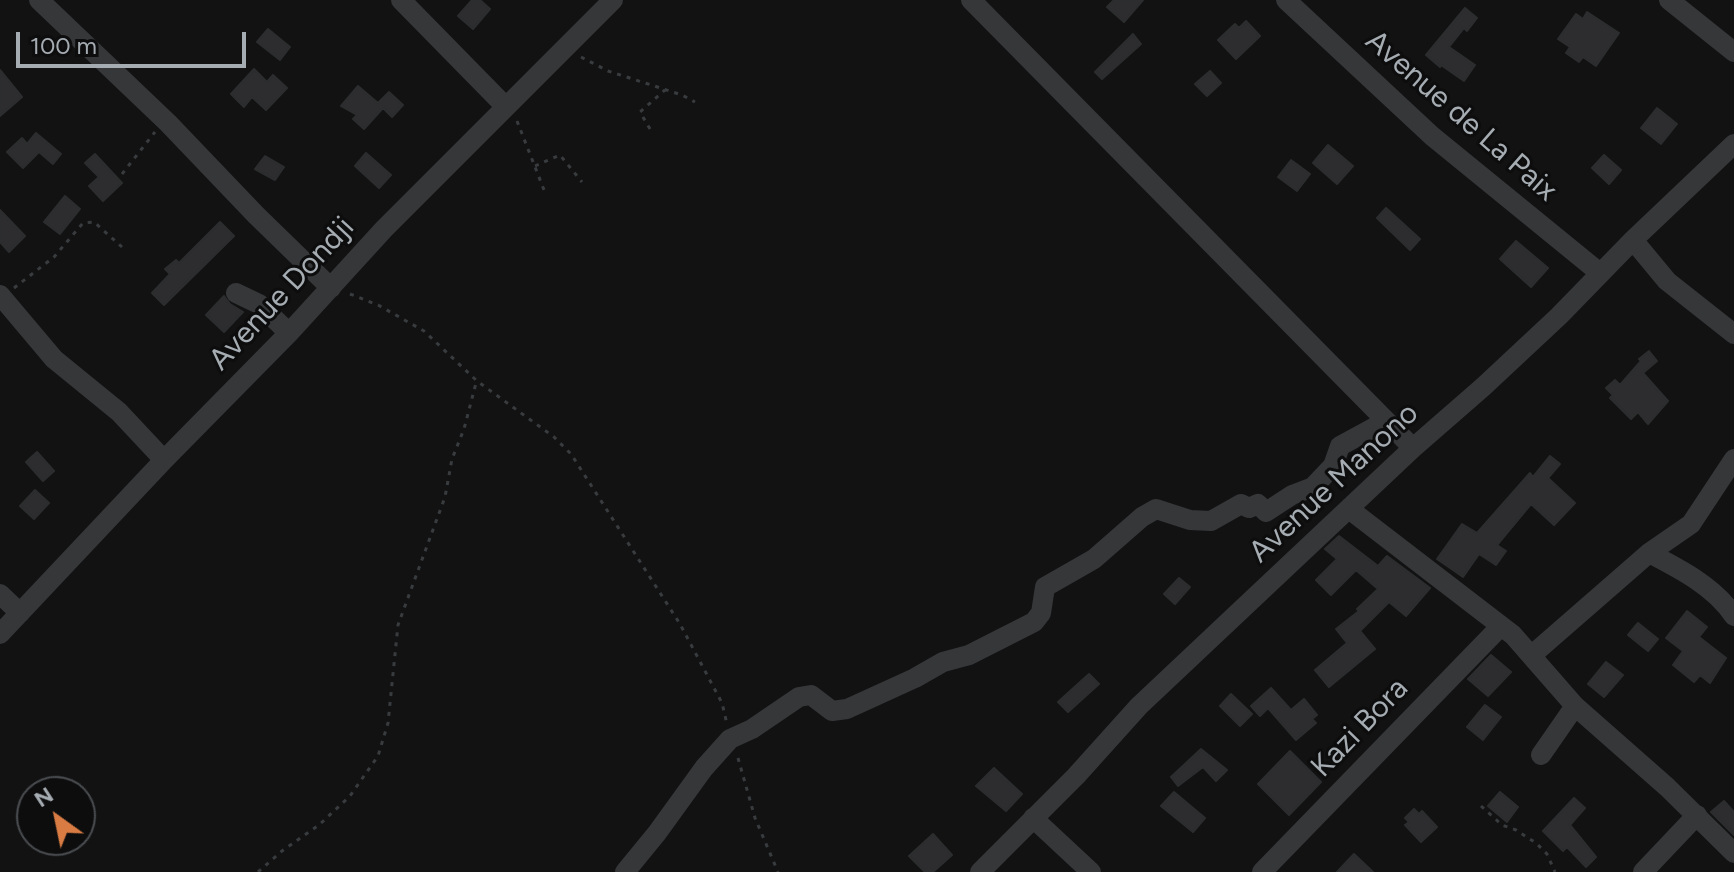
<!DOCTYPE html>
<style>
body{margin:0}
#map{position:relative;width:1734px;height:872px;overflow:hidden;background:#121213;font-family:Figtree,sans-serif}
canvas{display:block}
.north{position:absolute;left:16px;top:776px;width:80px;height:80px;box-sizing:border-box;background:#0d0d0e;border:2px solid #4a4d50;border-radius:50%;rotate:327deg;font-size:22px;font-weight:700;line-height:32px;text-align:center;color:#a5acb2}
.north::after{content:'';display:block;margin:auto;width:28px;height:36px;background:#d97c43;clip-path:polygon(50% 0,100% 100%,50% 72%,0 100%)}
.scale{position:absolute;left:16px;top:32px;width:230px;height:36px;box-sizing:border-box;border:4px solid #a5acb2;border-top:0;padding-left:10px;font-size:24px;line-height:28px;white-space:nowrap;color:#a5acb2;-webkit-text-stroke:6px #0d0d0e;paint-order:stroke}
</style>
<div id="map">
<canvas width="1734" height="872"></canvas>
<div class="north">N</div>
<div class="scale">100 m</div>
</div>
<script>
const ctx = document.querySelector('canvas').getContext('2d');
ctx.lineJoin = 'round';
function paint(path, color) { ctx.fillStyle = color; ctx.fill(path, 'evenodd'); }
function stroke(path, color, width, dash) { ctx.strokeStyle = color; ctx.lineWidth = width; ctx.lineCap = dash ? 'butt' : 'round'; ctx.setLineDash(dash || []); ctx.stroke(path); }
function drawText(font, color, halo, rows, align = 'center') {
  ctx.font = font + ' Figtree,sans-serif'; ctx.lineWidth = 6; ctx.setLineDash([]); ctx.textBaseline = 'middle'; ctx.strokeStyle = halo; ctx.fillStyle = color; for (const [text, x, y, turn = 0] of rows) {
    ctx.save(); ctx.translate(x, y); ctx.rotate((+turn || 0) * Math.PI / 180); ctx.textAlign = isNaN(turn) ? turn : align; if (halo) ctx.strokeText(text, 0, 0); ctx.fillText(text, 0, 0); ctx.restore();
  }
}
const building = new Path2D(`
 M472,0H480L490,9L473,29L458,16Z
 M1114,0H1143L1124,22L1107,7Z
 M1465,8L1477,18L1467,31L1464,28L1449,47L1475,65L1464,81L1441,65L1440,67L1426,55Z
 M1587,12L1619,33L1596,66L1583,57L1579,62L1566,53L1570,47L1558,39L1576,14L1583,19Z
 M1246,21L1260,36L1236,59L1218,40L1235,24L1239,28Z
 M268,29L290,47L280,60L257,42Z
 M1133,34L1141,44L1102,79L1095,72Z
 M254,69L267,82L273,75L287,88L266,110L252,97L244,107L231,94Z
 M0,70L22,97L0,116Z
 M1210,71L1221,83L1207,96L1195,84Z
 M358,86L378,103L389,92L403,105L392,117L383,108L364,129L353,119L357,115L341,106Z
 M1657,108L1677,124L1661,144L1641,128Z
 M36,133L61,154L53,164L39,152L23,168L7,152L22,138L27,144Z
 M1328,145L1353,166L1337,184L1313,163Z
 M366,153L391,175L379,188L355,166Z
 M95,154L122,183L103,201L89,186L99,177L85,163Z
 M1604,155L1621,170L1609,184L1592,168Z
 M265,156L284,167L275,180L255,169Z
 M1291,160L1310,174L1297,191L1278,177Z
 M65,196L80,209L60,234L44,222Z
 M1386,208L1420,239L1410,250L1377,218Z
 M0,210L25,236L9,252L0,242Z
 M220,222L234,236L164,305L152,293L170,274L165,269L176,260L179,263Z
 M1516,241L1548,268L1531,287L1500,259Z
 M224,296L230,304L243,312L224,332L206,315Z
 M1649,351L1657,361L1643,373L1668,401L1648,424L1638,412L1631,419L1610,398L1613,395L1606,388L1615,380L1620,385L1641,361L1639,359Z
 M37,452L54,471L43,481L26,462Z
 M1550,456L1560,464L1548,478L1575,503L1554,525L1531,504L1497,545L1506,551L1496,565L1479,554L1463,577L1437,559L1462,524L1477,533L1530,473L1533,477Z
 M35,490L49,503L34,519L20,506Z
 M1339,536L1378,566L1387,556L1430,588L1406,616L1389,602L1360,631L1375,649L1329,687L1315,670L1347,643L1336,629L1359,611L1357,609L1378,589L1356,570L1331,595L1316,580L1337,559L1325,549Z
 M1179,578L1190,587L1175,604L1164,594Z
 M1687,611L1707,627L1699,637L1726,658L1710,683L1700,675L1694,682L1673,665L1683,651L1666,638Z
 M1638,623L1658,639L1648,651L1628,635Z
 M1491,655L1511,672L1488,696L1468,679Z
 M1606,662L1623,675L1604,697L1588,684Z
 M1089,674L1099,684L1068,712L1058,702Z
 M1271,688L1291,710L1304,699L1317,715L1312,719L1316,723L1296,740L1268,708L1260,716L1251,706Z
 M1231,694L1252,714L1240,726L1220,706Z
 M1485,705L1501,717L1483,740L1467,727Z
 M1201,749L1227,770L1216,781L1203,767L1178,786L1171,777Z
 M1290,751L1321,782L1289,815L1258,784Z
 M994,768L1022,794L1006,811L976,786Z
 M1174,792L1205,818L1193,832L1161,806Z
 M1500,792L1518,807L1507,822L1488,806Z
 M1574,798L1585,808L1570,825L1596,857L1586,867L1567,847L1563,851L1543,831Z
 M1724,801L1734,812V835L1711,812Z
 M1414,809L1419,814L1422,811L1437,827L1421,842L1405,825L1409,822L1405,818Z
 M933,834L952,855L933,872H925L909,856Z
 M1354,854L1373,872H1337Z`);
const path = new Path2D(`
 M581,57L608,71L682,95L695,102
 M517,121L546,195
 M650,129L640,112L665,90
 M535,166L560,155L582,182
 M122,174L155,132
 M14,288L54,257L83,223L94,222L122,247
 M350,294L378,305L424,331L477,381L554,437L571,454L680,624L722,703L727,724
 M738,758L755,818L778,872
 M1481,806L1502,825L1516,830L1536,843L1547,854L1555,872
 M258,872L282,851L319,825L350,796L378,756L388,723L398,625L445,497L452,459L464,429L476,383`);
const minor = new Path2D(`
 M39,0L168,123L256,215L331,288
 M401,0L505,106
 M971,0L1413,448
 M1286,0L1432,136L1600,273
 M1669,0L1734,52
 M1633,240L1667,281L1734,334
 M236,293L259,304L289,333
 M0,295L54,359L119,412L164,460
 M1349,509L1513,635L1575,706L1667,787L1734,853
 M1649,553C1680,569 1715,587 1734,616
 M0,594L20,613
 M0,634L164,460L289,333L384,229L613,0
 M1532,655L1649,553L1691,524L1734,459
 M1541,755L1575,706
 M1033,818L1091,872
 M625,872L657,833L704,768L730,739L752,729L799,697L811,695L832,711L847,709L915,678L943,662L969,655L1034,622L1041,613L1045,587L1094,559L1142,517L1156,509L1190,520L1211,521L1241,504L1249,508L1258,504L1266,512L1292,495L1313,487L1333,466L1340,446L1386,421
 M980,872L1076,776L1139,706L1413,448L1483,387L1559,316L1633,240L1734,144
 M1262,872L1501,626
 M1643,872L1697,815`);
const streetNames = [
 ["Avenue de La Paix",1461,116,41],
 ["Avenue Dondji",282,294,-47],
 ["Avenue Manono",1334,483,-43],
 ["Kazi Bora",1360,728,-46]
];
paint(building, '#2d2d2f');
stroke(building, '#2c2d2e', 2);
stroke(path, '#393c3e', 3, [4, 6]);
stroke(minor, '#353739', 20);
drawText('30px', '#a5acb2', '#0d0d0e', streetNames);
</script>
